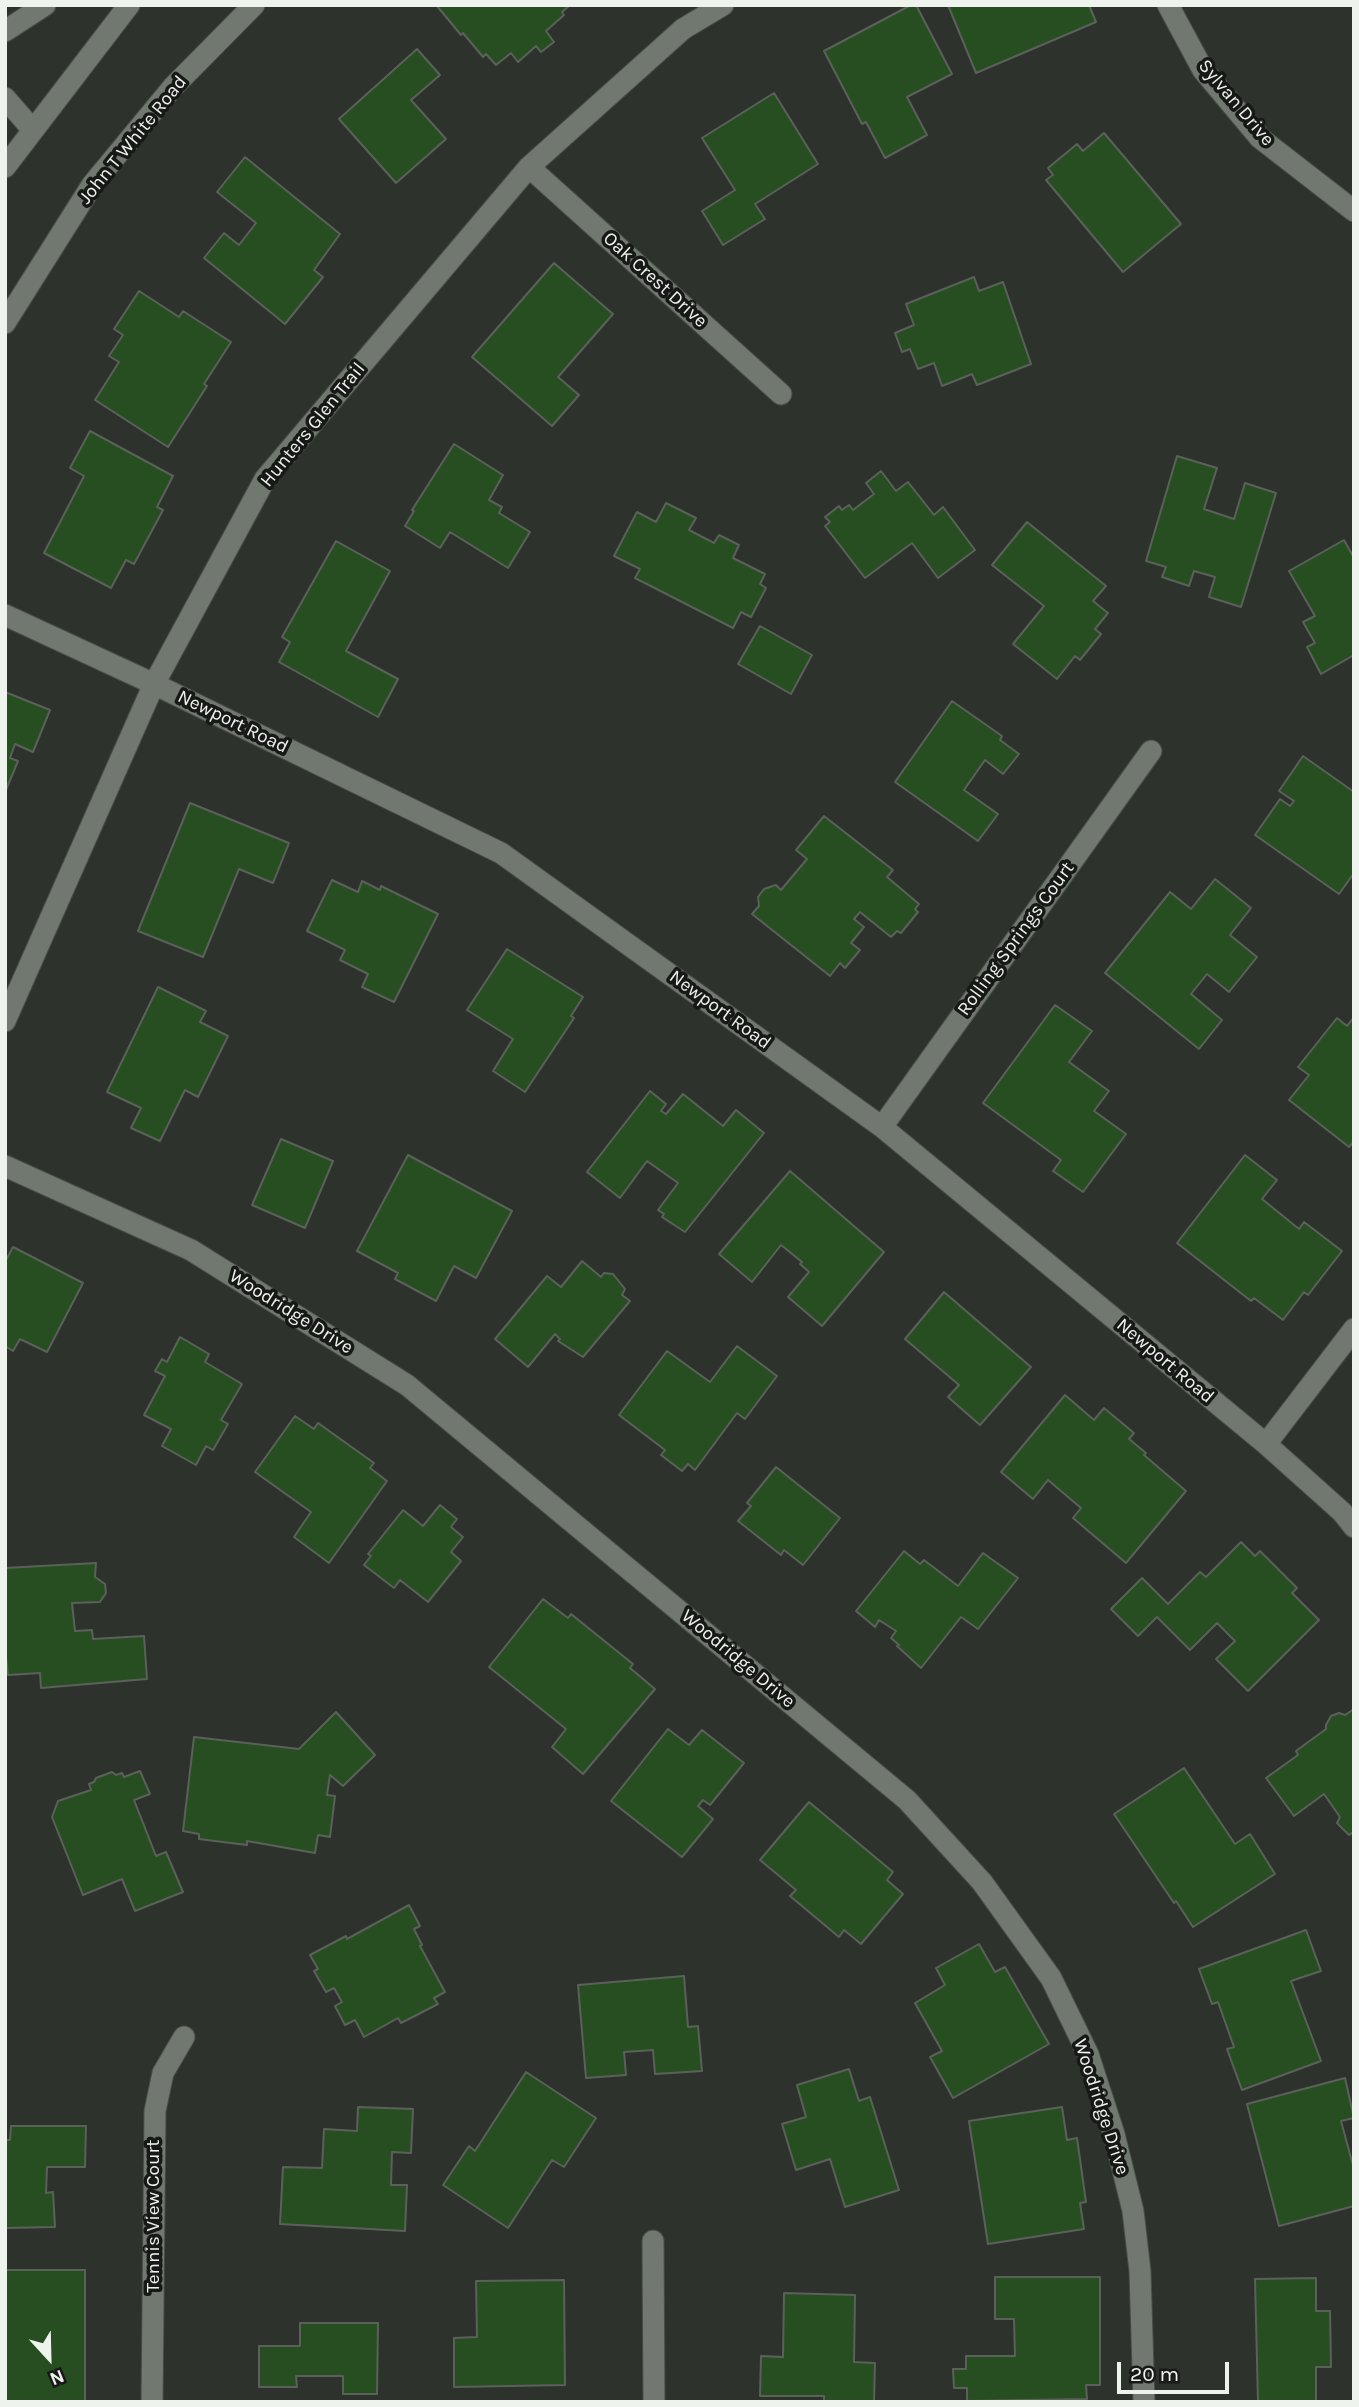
<!DOCTYPE html>
<style>
body{margin:0}
#map{position:relative;width:1359px;height:2407px;overflow:hidden;background:#2d332c;font-family:Karla,sans-serif}
canvas{display:block}
.frame{position:absolute;inset:0;border:7px solid #eff3ee;pointer-events:none}
.north{position:absolute;left:14px;top:2323px;width:70px;height:70px;-webkit-text-stroke:5px #171916;paint-order:stroke;rotate:158deg;font-size:19px;font-weight:700;line-height:28px;text-align:center;color:#eff3ee}
.north::after{content:'';display:block;margin:auto;width:24px;height:32px;background:#eff3ee;clip-path:polygon(50% 0,100% 100%,50% 72%,0 100%)}
.scale{position:absolute;left:1117px;top:2362px;width:112px;height:32px;box-sizing:border-box;border:4px solid #eff3ee;border-top:0;padding-left:9px;font-size:21px;line-height:24px;white-space:nowrap;color:#eff3ee;-webkit-text-stroke:5px #171916;paint-order:stroke}
</style>
<div id="map">
<canvas width="1359" height="2407"></canvas>
<div class="frame"></div>
<div class="north">N</div>
<div class="scale">20 m</div>
</div>
<script>
const ctx = document.querySelector('canvas').getContext('2d');
ctx.lineJoin = 'round';
function paint(path, color) { ctx.fillStyle = color; ctx.fill(path, 'evenodd'); }
function stroke(path, color, width, dash) { ctx.strokeStyle = color; ctx.lineWidth = width; ctx.lineCap = dash ? 'butt' : 'round'; ctx.setLineDash(dash || []); ctx.stroke(path); }
function drawText(font, color, halo, rows, align = 'center') {
  ctx.font = font + ' Karla,sans-serif'; ctx.lineWidth = 7; ctx.setLineDash([]); ctx.textBaseline = 'middle'; ctx.strokeStyle = halo; ctx.fillStyle = color; for (const [text, x, y, turn = 0] of rows) {
    ctx.save(); ctx.translate(x, y); ctx.rotate((+turn || 0) * Math.PI / 180); ctx.textAlign = isNaN(turn) ? turn : align; if (halo) ctx.strokeText(text, 0, 0); ctx.fillText(text, 0, 0); ctx.restore();
  }
}
const building = new Path2D(`
 M570,5L562,12L564,15L546,31L554,42L541,52L536,46L518,62L511,53L496,65L486,54L483,57L463,33L461,35L437,6Z
 M911,5H916L952,74L907,97L927,135L885,158L866,122L862,124L824,51Z
 M948,5H1089L1096,22L976,73Z
 M417,49L440,75L411,100L446,139L396,183L339,119Z
 M774,93L818,164L755,204L765,219L723,245L702,211L735,190L702,138Z
 M1104,133L1181,224L1123,272L1046,180L1053,175L1048,168L1077,144L1083,151Z
 M245,157L340,234L314,270L323,277L285,324L204,258L224,233L239,245L256,223L217,192Z
 M554,263L613,314L558,377L579,395L552,426L472,357Z
 M974,277L979,291L1003,282L1031,364L977,385L972,374L942,386L934,363L918,369L910,349L902,352L895,333L914,325L906,304Z
 M139,291L179,317L183,311L231,342L204,384L207,386L168,447L95,400L119,362L109,356L123,335L114,329Z
 M90,431L173,476L157,507L163,510L134,564L126,560L111,588L44,553L84,476L70,468Z
 M454,444L503,475L489,500L502,507L499,513L530,532L508,568L450,532L440,548L405,526L414,511L412,510Z
 M1177,456L1217,468L1204,509L1234,519L1245,483L1276,493L1241,607L1209,597L1215,577L1194,571L1189,586L1162,577L1166,567L1146,561Z
 M881,471L896,491L908,482L934,515L943,507L975,550L938,578L912,543L865,578L825,526L830,522L825,517L839,506L842,510L849,505L853,510L874,494L866,483Z
 M666,503L696,518L689,530L714,543L719,535L739,545L733,558L765,574L760,584L766,588L751,617L741,612L733,628L635,578L640,569L614,556L637,512L656,522Z
 M1027,522L1106,586L1093,601L1108,613L1095,629L1101,634L1080,660L1075,656L1057,679L1013,644L1044,606L992,565Z
 M1344,540L1354,558V655L1321,674L1307,647L1315,643L1303,622L1315,616L1289,571Z
 M336,541L390,571L346,651L398,679L378,717L279,662L290,642L282,637Z
 M760,626L812,655L791,694L738,664Z
 M5,692L50,710L33,752L15,744L10,758L18,761L6,790Z
 M952,701L1002,736L1000,740L1019,754L1003,774L985,760L964,790L998,814L978,841L895,782Z
 M1303,756L1354,792V873L1339,894L1255,835L1280,799L1290,806L1294,801L1279,791Z
 M190,803L289,843L273,883L239,869L203,957L138,931Z
 M824,816L893,870L887,877L919,904L915,909L918,912L901,933L897,931L891,937L860,912L854,919L864,927L851,943L860,950L845,968L840,963L830,976L752,914L759,906L758,897L764,889L776,885L781,890L807,859L796,850Z
 M1215,879L1251,908L1230,935L1257,957L1229,992L1207,974L1191,994L1222,1020L1199,1049L1105,973L1170,892L1191,909Z
 M332,880L358,892L362,881L380,890L381,886L438,914L394,1002L362,987L368,974L340,960L345,950L307,931Z
 M507,949L583,997L571,1016L574,1018L525,1092L493,1071L513,1039L467,1010Z
 M158,987L206,1011L200,1022L228,1036L198,1097L185,1090L160,1141L131,1128L141,1108L107,1092Z
 M1055,1005L1092,1031L1069,1062L1109,1091L1094,1111L1126,1134L1083,1192L1053,1171L1061,1160L983,1103Z
 M1354,1017V1141L1349,1147L1289,1100L1309,1075L1298,1067L1337,1018L1347,1026Z
 M650,1091L666,1104L661,1111L666,1114L683,1094L723,1126L736,1110L764,1133L685,1232L662,1217L664,1214L658,1210L678,1183L647,1161L620,1198L587,1172Z
 M281,1139L333,1161L305,1228L252,1205Z
 M408,1155L512,1211L476,1278L454,1266L436,1301L395,1279L398,1273L357,1251Z
 M1245,1155L1277,1180L1262,1199L1299,1229L1304,1222L1342,1251L1308,1295L1304,1292L1283,1320L1254,1298L1251,1301L1177,1243Z
 M790,1171L884,1252L822,1326L788,1297L809,1272L800,1264L802,1262L781,1245L752,1282L719,1254Z
 M13,1247L83,1283L47,1352L20,1339L13,1351L5,1346V1262Z
 M582,1261L601,1277L604,1273L613,1274L625,1289L622,1295L630,1301L583,1357L558,1341L560,1339L555,1334L528,1367L495,1339L547,1276L561,1287Z
 M944,1292L1031,1367L980,1425L948,1397L959,1385L905,1339Z
 M180,1337L209,1354L205,1362L242,1384L221,1420L228,1424L213,1450L206,1446L196,1465L162,1446L171,1429L144,1415L165,1376L155,1371L162,1359L167,1362Z
 M737,1346L777,1376L745,1419L737,1413L695,1470L688,1464L682,1471L661,1455L665,1450L619,1415L667,1351L710,1382Z
 M1065,1395L1094,1420L1104,1408L1134,1433L1129,1439L1146,1453L1144,1455L1186,1491L1126,1563L1073,1518L1081,1508L1048,1480L1033,1499L1001,1472Z
 M295,1416L314,1429L318,1423L374,1463L370,1468L387,1481L329,1563L294,1537L311,1512L255,1472Z
 M776,1467L840,1518L803,1565L784,1550L781,1555L738,1521L751,1506L747,1503Z
 M440,1505L457,1519L451,1527L463,1537L451,1552L461,1561L428,1602L400,1580L394,1588L364,1565L371,1556L368,1554L403,1510L423,1526Z
 M1241,1542L1255,1556L1260,1551L1297,1588L1292,1593L1319,1620L1248,1691L1216,1659L1235,1641L1217,1623L1190,1650L1157,1617L1138,1636L1111,1609L1142,1578L1168,1604L1200,1572L1206,1577Z
 M904,1551L920,1564L924,1560L958,1586L983,1553L1018,1578L978,1629L961,1617L921,1668L897,1646L899,1645L891,1638L896,1631L879,1620L875,1627L856,1611Z
 M96,1563L95,1577L105,1584L106,1593L100,1602L72,1603L75,1631L92,1630L93,1639L144,1636L147,1679L41,1688L40,1673L8,1675L5,1648V1568Z
 M543,1599L568,1618L571,1614L633,1664L630,1668L655,1689L583,1774L552,1747L566,1729L489,1667Z
 M1354,1709V1835L1352,1833L1349,1835L1337,1823L1340,1817L1324,1794L1294,1816L1266,1778L1298,1755L1296,1751L1326,1729V1725L1331,1716L1339,1713L1345,1715Z
 M336,1712L375,1755L343,1786L330,1775L327,1795L335,1796L330,1837L318,1835L315,1853L247,1841V1845L199,1839V1834L183,1831L194,1737L299,1749Z
 M668,1729L689,1745L702,1730L744,1763L710,1805L703,1800L698,1806L713,1819L682,1857L611,1801Z
 M1184,1768L1235,1844L1250,1834L1275,1874L1193,1927L1176,1901L1174,1903L1114,1814Z
 M140,1771L150,1794L134,1800L156,1856L166,1852L183,1892L135,1911L122,1879L83,1895L52,1817L58,1801L91,1790L89,1784L94,1782L96,1778L112,1772L116,1775L122,1773L124,1777Z
 M809,1802L893,1872L887,1880L903,1894L861,1944L844,1930L839,1937L790,1896L796,1890L760,1860Z
 M409,1905L420,1926L414,1929L422,1945L420,1946L445,1992L434,1998L438,2004L401,2023L398,2018L364,2037L355,2020L345,2025L335,2006L342,2002L334,1988L326,1992L314,1971L318,1969L310,1955L346,1936L347,1939Z
 M1306,1930L1321,1971L1291,1981L1321,2061L1242,2090L1227,2049L1234,2047L1218,2002L1212,2004L1199,1969Z
 M979,1944L995,1972L1005,1967L1049,2044L953,2098L930,2057L942,2051L915,2003L945,1985L936,1968Z
 M684,1976L688,2027L698,2026L702,2071L655,2074L653,2050L624,2052L626,2075L586,2078L578,1985Z
 M849,2069L859,2101L870,2097L899,2190L845,2207L830,2159L796,2170L782,2124L806,2117L797,2085Z
 M526,2072L596,2118L564,2167L552,2160L508,2228L443,2185L469,2146L475,2151Z
 M1345,2078L1354,2118L1341,2121L1354,2169V2206L1279,2226L1247,2104Z
 M358,2107L413,2109L411,2153L392,2152L391,2185H407L405,2231L280,2224L283,2167L322,2168L324,2129L357,2131Z
 M1062,2107L1067,2140L1077,2138L1086,2202L1080,2203L1084,2229L988,2244L969,2121Z
 M11,2126H86L85,2167H47L46,2193L53,2192L55,2227L5,2228V2140H10Z
 M5,2270H85V2402H5Z
 M995,2277H1100V2385H1086L1087,2399L967,2401V2388H954L953,2369H966V2356H1015L1014,2319H995Z
 M1316,2278V2311H1330L1331,2367H1316V2402H1258L1255,2279Z
 M564,2280L565,2385L454,2387V2338L477,2337L476,2281Z
 M784,2293L855,2295L854,2362L875,2363L874,2402H824V2396H760L761,2356L783,2357Z
 M300,2323H378L377,2394H343V2376H296L297,2387H259V2346H300Z`);
const minor = new Path2D(`
 M1168,5L1203,70L1260,138L1354,211
 M5,31L45,5
 M5,98L32,129
 M5,167L129,5
 M529,167L781,394
 M5,323L92,185L173,87L254,5
 M5,615L154,684L501,853L882,1127L1266,1444L1342,1512L1354,1527
 M5,1021L154,684L265,479L529,167L683,29L723,5
 M882,1127L1151,751
 M5,1166L191,1250L407,1385L907,1800L982,1882L1051,1978L1088,2054L1114,2134L1133,2211L1140,2271L1144,2402
 M1266,1444L1354,1329
 M653,2241L654,2402
 M152,2402L155,2111L163,2073L184,2037`);
const streetNames = [
 ["Sylvan Drive",1236,103,50],
 ["John T White Road",133,140,-51],
 ["Oak Crest Drive",655,280,42],
 ["Hunters Glen Trail",313,425,-51],
 ["Newport Road",233,722,26],
 ["Rolling Springs Court",1016,939,-54],
 ["Newport Road",720,1010,36],
 ["Woodridge Drive",291,1312,32],
 ["Newport Road",1165,1361,40],
 ["Woodridge Drive",738,1659,40],
 ["Woodridge Drive",1101,2107,72],
 ["Tennis View Court",154,2216,-90]
];
paint(building, '#264e21');
stroke(building, '#5b615a', 2);
stroke(minor, '#494e48', 23);
stroke(minor, '#717870', 21);
drawText('19px', '#eff3ee', '#171916', streetNames);
</script>
